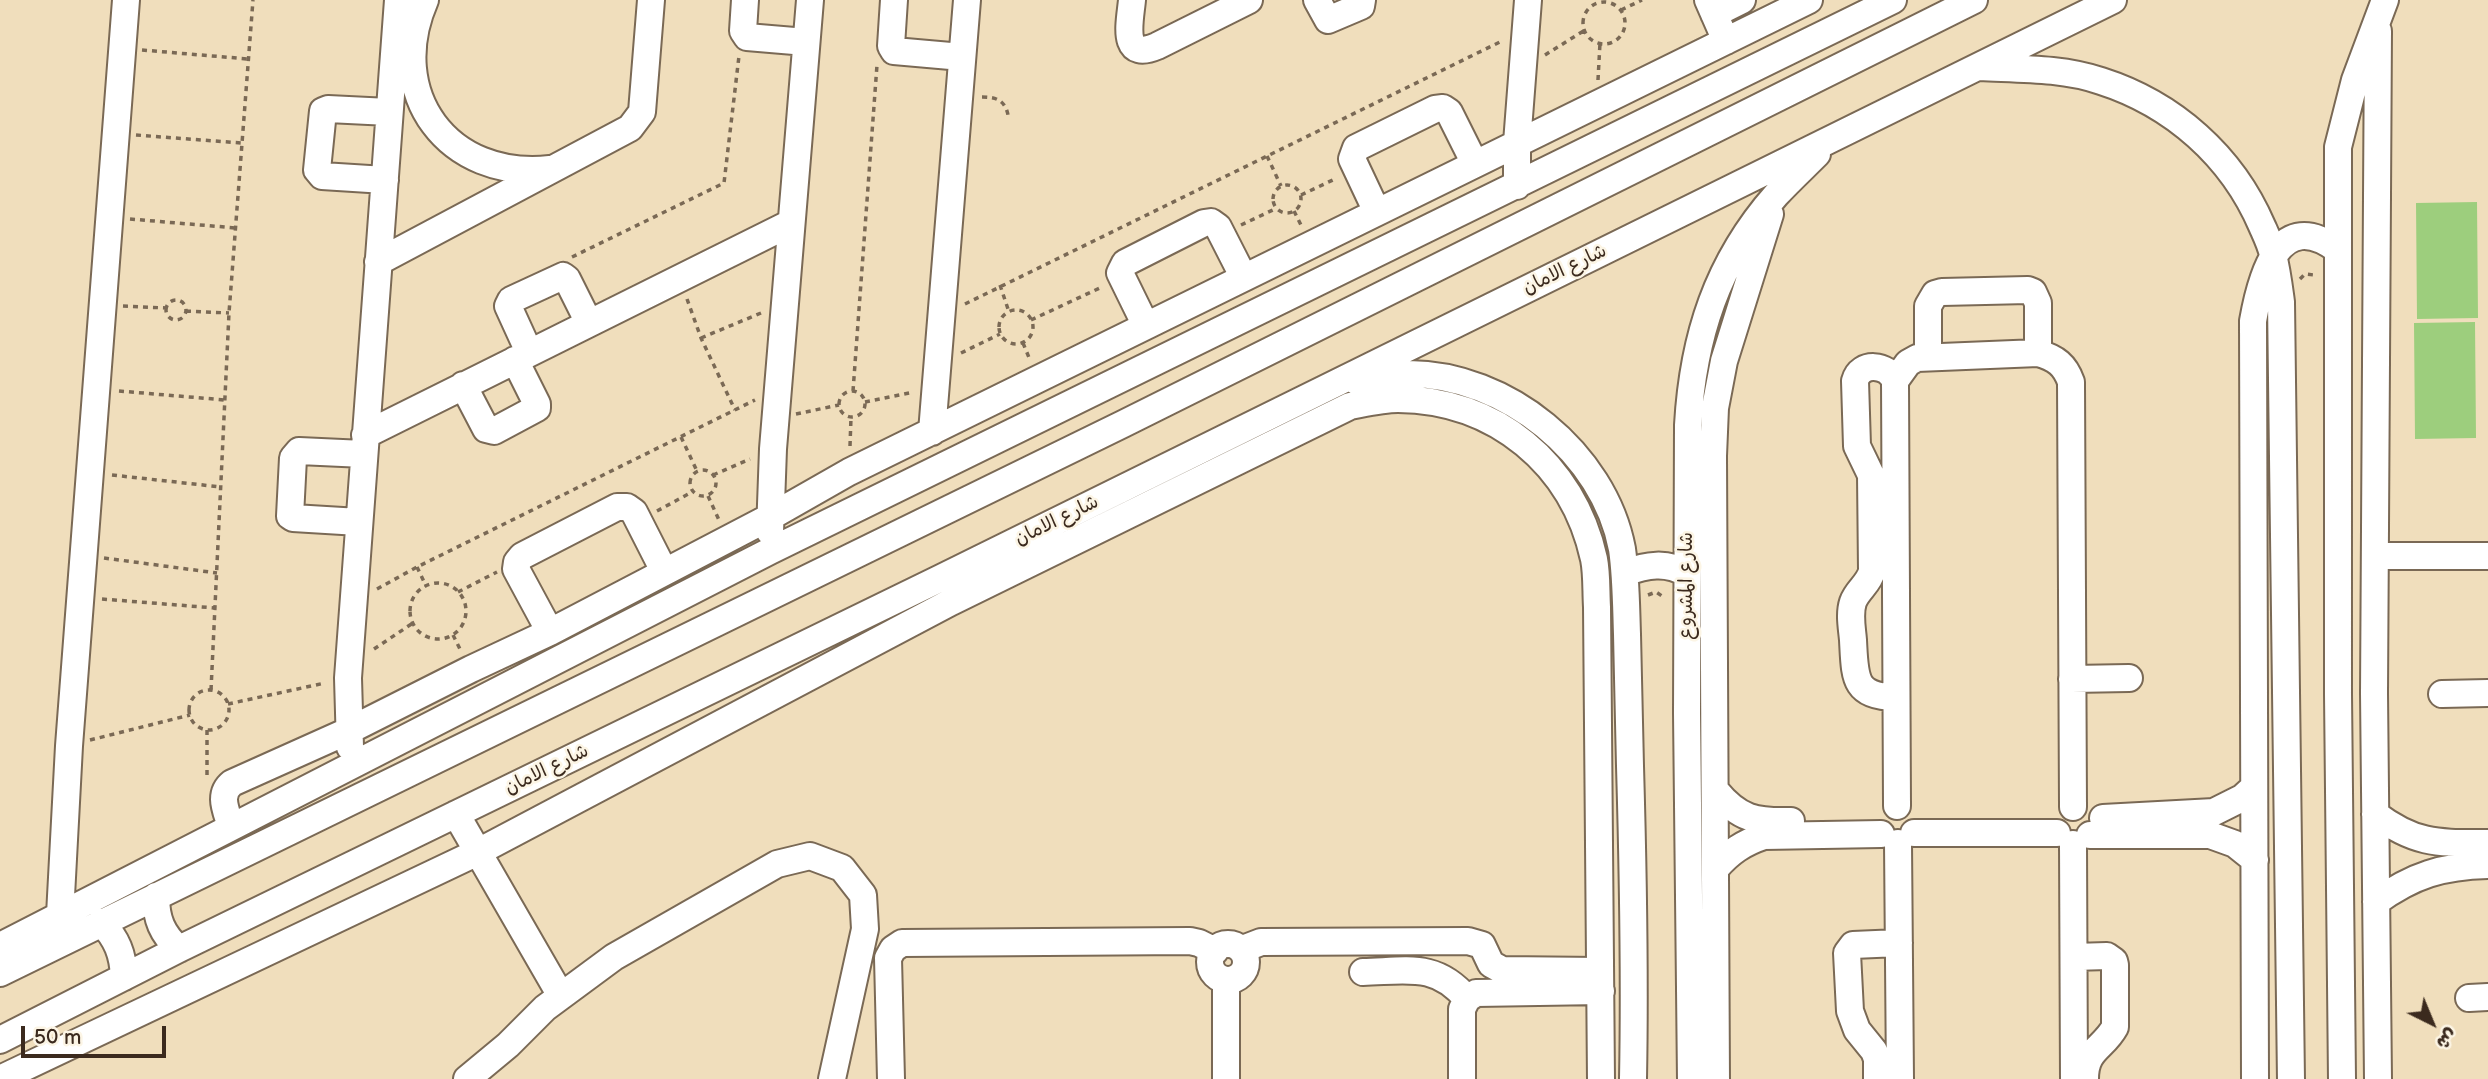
<!DOCTYPE html>
<meta charset="utf-8">
<style>
body{margin:0}
#map{position:relative;width:2488px;height:1079px;overflow:hidden;background:#f0debc;font-family:"Balsamiq Sans","Playpen Sans Arabic",sans-serif}
canvas{display:block}
.north{position:absolute;left:2397px;top:988px;width:70px;height:70px;-webkit-text-stroke:5px #fcf5e5;paint-order:stroke;rotate:137deg;font-size:19px;font-weight:700;line-height:28px;text-align:center;color:#3b2a1e}
.north::after{content:'';display:block;margin:auto;width:24px;height:32px;background:#3b2a1e;clip-path:polygon(50% 0,100% 100%,50% 72%,0 100%)}
.scale{position:absolute;left:21px;top:1026px;width:145px;height:32px;box-sizing:border-box;border:4px solid #3b2a1e;border-top:0;padding-left:9px;font-size:21px;line-height:24px;white-space:nowrap;color:#3b2a1e;-webkit-text-stroke:5px #fcf5e5;paint-order:stroke}
</style>
<div id="map">
<canvas width="2488" height="1079"></canvas>
<div class="north">ش</div>
<div class="scale">50 m</div>
</div>
<script>
const ctx = document.querySelector('canvas').getContext('2d');
ctx.lineJoin = 'round';
function paint(path, color) { ctx.fillStyle = color; ctx.fill(path, 'evenodd'); }
function stroke(path, color, width, dash) { ctx.strokeStyle = color; ctx.lineWidth = width; ctx.lineCap = dash ? 'butt' : 'round'; ctx.setLineDash(dash || []); ctx.stroke(path); }
function drawText(font, color, halo, rows, align = 'center') {
  ctx.font = font + ' "Balsamiq Sans","Playpen Sans Arabic",sans-serif'; ctx.lineWidth = 5; ctx.setLineDash([]); ctx.textBaseline = 'middle'; ctx.strokeStyle = halo; ctx.fillStyle = color; for (const [text, x, y, turn = 0] of rows) {
    ctx.save(); ctx.translate(x, y); ctx.rotate((+turn || 0) * Math.PI / 180); ctx.textAlign = isNaN(turn) ? turn : align; if (halo) ctx.strokeText(text, 0, 0); ctx.fillText(text, 0, 0); ctx.restore();
  }
}
const green = new Path2D(`
 M2477,202L2478,318L2417,319L2416,203Z
 M2475,322L2476,438L2415,439L2414,323Z`);
const path = new Path2D(`
 M1583 23a21 21 0 1 1 42 0a21 21 0 1 1-42 0Z
 M1621,10L1642,0
 M142,50L248,59
 M1545,55L1585,30
 M1598,80L1600,43
 M982,97C996,97 1005,100 1008,115
 M136,135L242,143
 M1267,156L1281,186
 M1273 199a14 14 0 1 1 28 0a14 14 0 1 1-28 0Z
 M1301,195L1337,178
 M1294,211L1301,225
 M130,219L236,228
 M1241,225L1277,208
 M572,257L724,183L739,56
 M2300,279L2305,274L2314,275
 M1000,285L1009,312
 M687,299L701,338L735,410
 M166 310a10 10 0 1 1 20 0a10 10 0 1 1-20 0Z
 M965,304L1502,41
 M123,306L166,308
 M999 327a17 17 0 1 1 34 0a17 17 0 1 1-34 0Z
 M186,311L229,313
 M1031,320L1102,287
 M701,338L761,313
 M1023,343L1030,360
 M961,353L1000,334
 M119,391L225,400
 M853,391L877,65
 M839 404a13 13 0 1 1 26 0a13 13 0 1 1-26 0Z
 M865,402L914,392
 M796,414L839,405
 M681,437L697,471
 M850,446L851,417
 M690 483a13 13 0 1 1 26 0a13 13 0 1 1-26 0Z
 M112,475L221,487
 M713,475L750,459
 M708,496L719,520
 M657,511L692,492
 M104,558L217,573
 M417,567L426,586
 M410 611a28 28 0 1 1 56 0a28 28 0 1 1-56 0Z
 M377,589L417,567L755,400
 M458,592L497,572
 M1648,595L1656,592L1665,598
 M102,599L215,608
 M453,635L461,651
 M374,649L413,623
 M211,690L229,313L253,0
 M189 710a20 20 0 1 1 40 0a20 20 0 1 1-40 0Z
 M228,704L325,683
 M207,730V776
 M90,740L190,715`);
const minor = new Path2D(`
 M425,0C384,94 448,180 550,169
 M745,0L743,31L747,37L806,42
 M894,0L891,46L894,51L962,57
 M1132,0C1130,22 1120,62 1157,46L1249,0
 M1317,0L1328,20L1361,6L1362,0
 M1708,0L1726,41
 M1714,14L1742,0
 M2378,31L2374,693L2378,1079
 M1980,67C2020,69 2063,68 2101,81C2173,104 2232,156 2262,226C2266,235 2271,245 2273,255C2277,270 2279,287 2281,302L2291,1079
 M385,180L322,176L317,170L323,111L328,109L389,112
 M1517,186V143L1528,0
 M1377,212L1352,159L1356,148L1435,109L1443,108L1449,112L1475,164
 M378,262L630,128L642,112L651,0
 M1146,326L1120,273L1125,263L1204,223L1211,222L1218,227L1244,278
 M529,352L508,306L511,300L563,276L567,279L589,323
 M1928,356V306L1935,294L1942,292L2028,290L2033,292L2038,303V353
 M1356,381C1373,379 1391,374 1409,374C1506,374 1604,453 1622,549C1626,577 1626,605 1627,634C1628,678 1629,722 1630,766C1633,870 1635,975 1633,1079
 M1895,381C1888,364 1860,361 1855,381L1857,446L1871,475L1872,571C1869,584 1857,590 1853,602C1849,614 1852,628 1853,640C1855,677 1853,697 1896,697
 M463,385L486,429L494,431L537,408V404L515,360
 M932,432L967,0
 M365,435L791,223
 M359,522L293,518L290,516L293,458L299,451L364,454
 M770,532L773,449L810,0
 M2375,556H2488
 M1625,573C1646,565 1667,561 1687,574
 M550,632L516,569L517,562L522,556L617,507H627L634,512L664,571
 M2072,679L2129,678
 M2442,694L2488,693
 M350,747L348,678L398,0
 M1716,791C1739,819 1756,822 1791,821
 M1897,806L1895,381L1908,363L1917,358L2038,353C2056,358 2065,365 2071,382L2073,807
 M456,814L561,996
 M2375,814C2416,845 2439,843 2488,843
 M2103,818L2214,812L2242,798L2254,787
 M231,827C227,812 217,795 232,783L348,731L471,669L550,632L770,517L849,472L1809,0
 M1914,833H2057
 M2090,835H2210L2235,844L2255,860
 M1898,843L1900,1079
 M2073,844L2074,1079
 M1716,868C1730,852 1743,843 1764,836L1881,834
 M156,896C156,919 162,934 179,949
 M2376,902C2413,875 2443,866 2488,865
 M60,915L69,746L126,0
 M101,922C117,939 123,954 124,977
 M1210 962a18 18 0 1 1 36 0a18 18 0 1 1-36 0Z
 M0,946L770,551L1893,0
 M1243,952L1248,947L1261,942L1468,941L1482,945L1491,964L1502,970L1600,971
 M2074,957L2107,956L2114,961L2115,965V1027C2103,1049 2085,1049 2085,1079
 M1363,972C1407,971 1436,962 1467,999
 M0,973L1123,424L1974,0
 M1226,980V1079
 M2469,998L2488,997
 M0,1040L179,949L941,578L2113,0
 M0,1079L478,852L951,602L1350,406C1366,403 1383,399 1398,399C1496,400 1573,464 1594,559C1597,574 1596,591 1597,607L1601,1079
 M467,1079L508,1045L545,1008L614,957L777,864L810,856L842,868L863,895L865,929L832,1079
 M891,1079L888,958L893,949L902,943L1190,941L1199,943L1215,951
 M1462,1079V1009L1467,999L1476,993L1601,991
 M1691,1079L1687,713L1688,425C1693,337 1717,262 1776,195C1789,181 1804,167 1817,154
 M1716,1079L1713,456L1715,408L1724,361L1770,214
 M1877,1079V1059L1874,1051L1857,1030L1850,1011L1847,953L1853,945L1899,943
 M2255,1079L2253,321C2261,276 2279,206 2338,250
 M2342,1079L2338,694V147L2355,80L2385,0`);
const streetNames = [
 ["شارع الامان",1565,270,-26],
 ["شارع الامان",1057,521,-26],
 ["شارع المشروع",1687,586,-90],
 ["شارع الامان",547,770,-26]
];
paint(green, '#9dce7d');
stroke(minor, '#7a6955', 30);
stroke(path, '#7a6955', 3.5, [5, 5]);
stroke(minor, '#fff', 26);
drawText('19px', '#3b2a1e', '#fcf5e5', streetNames);
</script>
